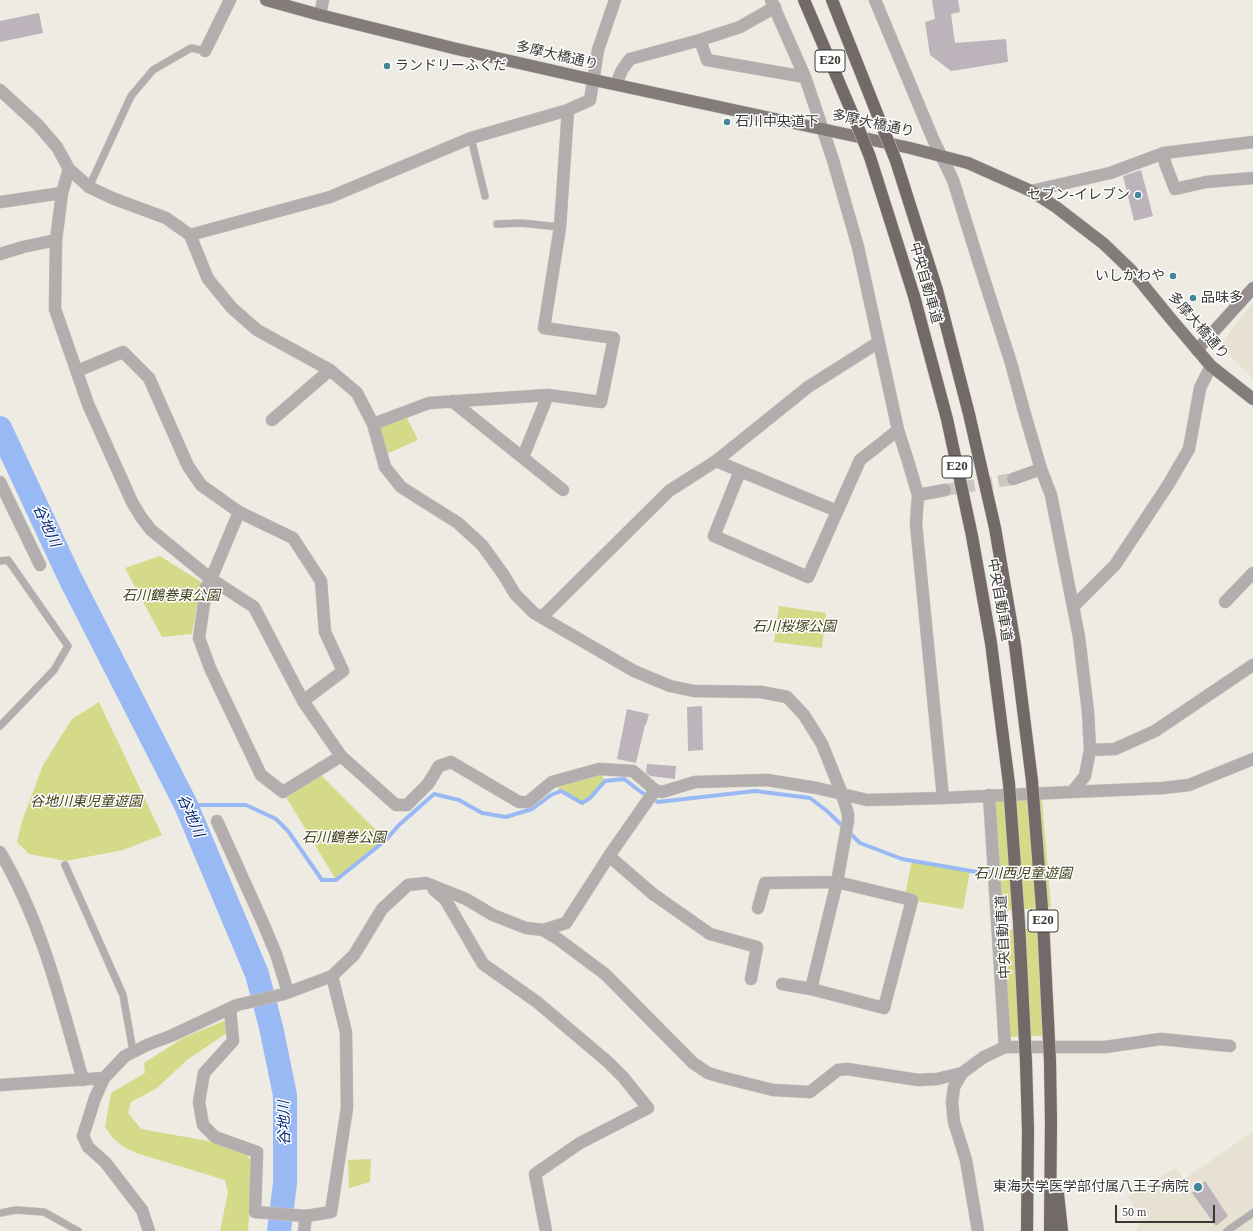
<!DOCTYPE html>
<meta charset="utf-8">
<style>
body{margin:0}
#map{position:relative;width:1253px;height:1231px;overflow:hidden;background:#eeebe2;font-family:"Times New Roman",serif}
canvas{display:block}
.scale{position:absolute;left:1115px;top:1205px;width:100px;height:18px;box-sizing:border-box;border:2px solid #393835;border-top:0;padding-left:5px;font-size:12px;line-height:14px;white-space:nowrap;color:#393835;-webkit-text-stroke:3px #fff;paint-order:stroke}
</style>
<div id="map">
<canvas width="1253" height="1231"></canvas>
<div class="scale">50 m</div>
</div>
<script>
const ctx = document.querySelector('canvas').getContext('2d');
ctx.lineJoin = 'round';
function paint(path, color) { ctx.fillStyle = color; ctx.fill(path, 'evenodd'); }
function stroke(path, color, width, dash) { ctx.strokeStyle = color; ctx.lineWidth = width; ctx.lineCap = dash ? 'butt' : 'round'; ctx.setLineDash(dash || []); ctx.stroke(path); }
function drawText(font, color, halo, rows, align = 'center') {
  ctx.font = font + ' "Times New Roman","Noto Sans JP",serif'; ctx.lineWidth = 3; ctx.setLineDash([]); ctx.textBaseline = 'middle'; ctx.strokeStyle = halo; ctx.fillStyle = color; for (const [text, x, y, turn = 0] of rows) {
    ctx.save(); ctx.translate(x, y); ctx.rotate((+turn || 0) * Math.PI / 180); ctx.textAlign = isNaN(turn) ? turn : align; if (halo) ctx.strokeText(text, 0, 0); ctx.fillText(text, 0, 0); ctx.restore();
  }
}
const built = new Path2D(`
 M1253,303V379L1221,346L1234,326Z
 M1253,1132V1231H1135L1142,1218L1127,1196L1176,1168L1184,1179Z`);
const green = new Path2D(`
 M404,412L418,440L382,456L373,424Z
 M160,556L201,582L192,634L162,637L125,568Z
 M779,606L826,613L822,648L774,642Z
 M99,702L162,835L123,850L66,861L29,854L17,842L22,821L43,765L72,719Z
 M599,769L605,781L590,798L582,803L561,791L552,782Z
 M317,771L386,840L336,880L283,792Z
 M994,799L1042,800L1051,907L1001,911Z
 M912,861L970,871L963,909L904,899Z
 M1050,927L1055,1035L1008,1037L1004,930Z
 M226,1020L227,1033L187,1060L157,1088L131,1102L128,1113L141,1129L208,1141L246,1154L252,1163L248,1231H220L228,1192L225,1180L136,1153L122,1146L113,1138L105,1127L111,1093L145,1073L144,1063L183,1038Z
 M371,1159L370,1182L349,1188L348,1160Z`);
const stream = new Path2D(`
 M186,805H246L276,819L288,831L322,880H336L386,840L399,825L434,794L459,800L482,813L506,817L532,809L551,795L561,791L582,803L590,798L605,781L624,779L641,792L658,802L755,791L810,798L827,811L860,843L902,859L988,874`);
const river = new Path2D(`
 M0,428L70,578L186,805L257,974L271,1027L285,1095V1183L279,1231`);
const building = new Path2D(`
 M932,0H958L960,12L951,14L955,43L1006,39L1008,62L951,71L930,55L925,22L935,19Z
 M39,13L43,33L0,42V21Z
 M1141,170L1153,216L1134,221L1123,176Z
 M702,706L703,750L688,751L687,707Z
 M627,709L649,714L646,725H645L636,763L617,759Z
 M647,764L676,766L675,779L650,776L646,773Z
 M1205,1181L1228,1216L1216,1226L1192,1193Z`);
const secondaryTunnel = new Path2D(`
 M945,490L1013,479`);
const lane = new Path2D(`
 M471,138L485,196
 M89,187L131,96L153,70L191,48L205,51
 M497,224L521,223L560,227
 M0,561L8,560L68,646L54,670L0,726
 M65,865L123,995L133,1051
 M0,1213L16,1210L44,1212L78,1231
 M1227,1231L1253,1213`);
const street = new Path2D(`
 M771,0L805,77L833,160L858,247L898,430L908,461L918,495L916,524L943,798
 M320,15L323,0
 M700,40L707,60L805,77
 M205,51L230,0
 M616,84L622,70L630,59L700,40L740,27L775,7
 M0,90L38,125L57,147L69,169L89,187L112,198L166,218L190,235L208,279L232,308L257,330L330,370L357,393L373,424L385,467L401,487L458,523L482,545L503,574L515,594L534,613L634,671L670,686L694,691L761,692L787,697L804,715L822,744L842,794L848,814V821L837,882L811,989
 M1164,153L1165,163L1175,189L1206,182L1253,178
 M69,169L62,193L56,240L55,309L88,404L132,502L141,517L151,530L211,579L254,607L303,701L341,756L396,805H407L428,784L439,766L451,762L519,802H528L552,782L599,769L633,771L655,790L662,792L695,782L767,780L817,788L867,800L943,798L1072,792L1085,776L1090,750L1088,712L1079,637L1051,495L1041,469L1024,411L1011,363L977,257L953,180L933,139L875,0
 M1031,191L1110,173L1164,153L1253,142
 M0,202L62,193
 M190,235L330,197L471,138L568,110L590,100L598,50L615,0
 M0,254L23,247L56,240
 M77,371L123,352L149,378L188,466L201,485L239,512L293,538L321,581L325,632L343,671L303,701
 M452,401L563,490
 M272,420L330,370
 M373,424L429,403L548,395L601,402L614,338L544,328L560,227L568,110
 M523,457L548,395
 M716,461L837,511
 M740,471L714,536L808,577L860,460L898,430
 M1013,479L1041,469
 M0,482L40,565
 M918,495L945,490
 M239,512L211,579L205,589L204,603L199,638L210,668L261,775L283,792L341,756
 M1225,602L1253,573
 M1074,606L1115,565L1168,485L1189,449L1200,388L1211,366
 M542,617L669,491L716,461L808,387L879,342
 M1090,750L1115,749L1155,731L1253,665
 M1072,792L1163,788L1189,785L1253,759
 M989,795L1005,1047
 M217,821L263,923L276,954L288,992
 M0,852C42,922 61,1003 83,1080
 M609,856L653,894L710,934L757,947L751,979
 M434,890L445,899L483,964L537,1002L608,1062L623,1077L648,1108L580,1143L535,1174L546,1231
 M758,908L765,883L837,882L912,900L884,1008L811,989L782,984
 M543,930L566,923L609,856L655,790
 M230,1008L233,1041L204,1073L199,1102L203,1125L215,1137L257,1152L255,1212L306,1216L331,1212L347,1108L346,1032L332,976
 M104,1078L95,1098L83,1136L88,1147L105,1162L142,1210L149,1231
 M0,1085L104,1078L125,1056L147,1045L173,1035L237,1005L284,994L332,976L354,955L382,909L408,885L426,883L466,899L493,915L526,928L543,930L558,939L605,974L693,1063L708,1073L721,1077L773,1090L810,1092L838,1070L847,1069L918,1080L937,1079L962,1073
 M304,1231L306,1216
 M978,1231L966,1160L954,1122L952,1102L954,1087L962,1073L984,1057L1005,1047H1105L1161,1039L1230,1046`);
const secondary = new Path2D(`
 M1197,350L1253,288`);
const primary = new Path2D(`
 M266,0L320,15L457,49L594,80L910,148L968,163L1031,191L1056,207L1104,244L1131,270L1171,319L1211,366L1253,399`);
const highway = new Path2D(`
 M804,0L856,122
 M832,0L880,121
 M870,157L914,296L947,419L972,536L991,643L1009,784
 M896,161L937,290L969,414L995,528L1015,645L1032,781
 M1050,1061L1051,1122L1050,1231
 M1026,1062L1028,1131L1027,1231
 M1057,1185L1062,1231`);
const highwayBridge = new Path2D(`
 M880,121L896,161
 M856,122L870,157
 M1032,781L1043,921L1050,1061
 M1009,784L1019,923L1026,1062`);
const markers = [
 [387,66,4,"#458598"],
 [727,122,4,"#458598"],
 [1138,195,4,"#458598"],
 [1173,276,4,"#458598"],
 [1193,298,4,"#458598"],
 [1198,1187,5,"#458598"]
];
const shields = [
 [830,61,30],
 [957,467,30],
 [1043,921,30]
];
const shieldNames = [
 ["E20",830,61],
 ["E20",957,467],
 ["E20",1043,921]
];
const streetNames = [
 ["多摩大橋通り",557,56,13],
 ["多摩大橋通り",873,124,12],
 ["中央自動車道",925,283,74],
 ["多摩大橋通り",1198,326,49],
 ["中央自動車道",999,600,80],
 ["中央自動車道",1004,937,-93]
];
const poiNames = [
 ["ランドリーふくだ",395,66],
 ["石川中央道下",735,122],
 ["セブン-イレブン",1130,195,"right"],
 ["いしかわや",1165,276,"right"],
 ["品味多",1201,298],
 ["東海大学医学部付属八王子病院",1189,1187,"right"]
];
const parkNames = [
 ["石川鶴巻東公園",171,596],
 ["石川桜塚公園",794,627],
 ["谷地川東児童遊園",86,802],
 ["石川鶴巻公園",344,838],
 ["石川西児童遊園",1023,874]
];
const waterNames = [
 ["谷地川",46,526,65],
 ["谷地川",190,816,66],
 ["谷地川",285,1123,-91]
];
paint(built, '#e6e1d0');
paint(green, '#d5da89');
stroke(stream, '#99b9f5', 4);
stroke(river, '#99b9f5', 24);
paint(building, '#bcb4ba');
stroke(secondaryTunnel, '#cac7bf', 12, [12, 6]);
stroke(lane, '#cac7bf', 8);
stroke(street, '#cac7bf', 13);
stroke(secondary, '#cac7bf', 13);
stroke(primary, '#cac7bf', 13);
stroke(highway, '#cac7bf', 13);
stroke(lane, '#b3aeae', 7);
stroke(street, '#b3aeae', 12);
stroke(secondary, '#989090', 12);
stroke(primary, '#847b7b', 12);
stroke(highway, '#736968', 12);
stroke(highwayBridge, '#cac7bf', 13, []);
stroke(highwayBridge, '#736968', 12);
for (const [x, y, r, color] of markers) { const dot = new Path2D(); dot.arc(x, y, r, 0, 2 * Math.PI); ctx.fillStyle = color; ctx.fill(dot); stroke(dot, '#fff', 1.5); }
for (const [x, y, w] of shields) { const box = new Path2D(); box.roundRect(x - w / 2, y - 11, w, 22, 3); ctx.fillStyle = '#fff'; ctx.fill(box); stroke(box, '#393835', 1); }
drawText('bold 13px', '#393835', null, shieldNames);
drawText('14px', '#393835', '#fff', streetNames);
drawText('14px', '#393835', '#fff', poiNames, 'left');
drawText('italic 14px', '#40411a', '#fff', parkNames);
drawText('italic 15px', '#022678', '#fff', waterNames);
</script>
